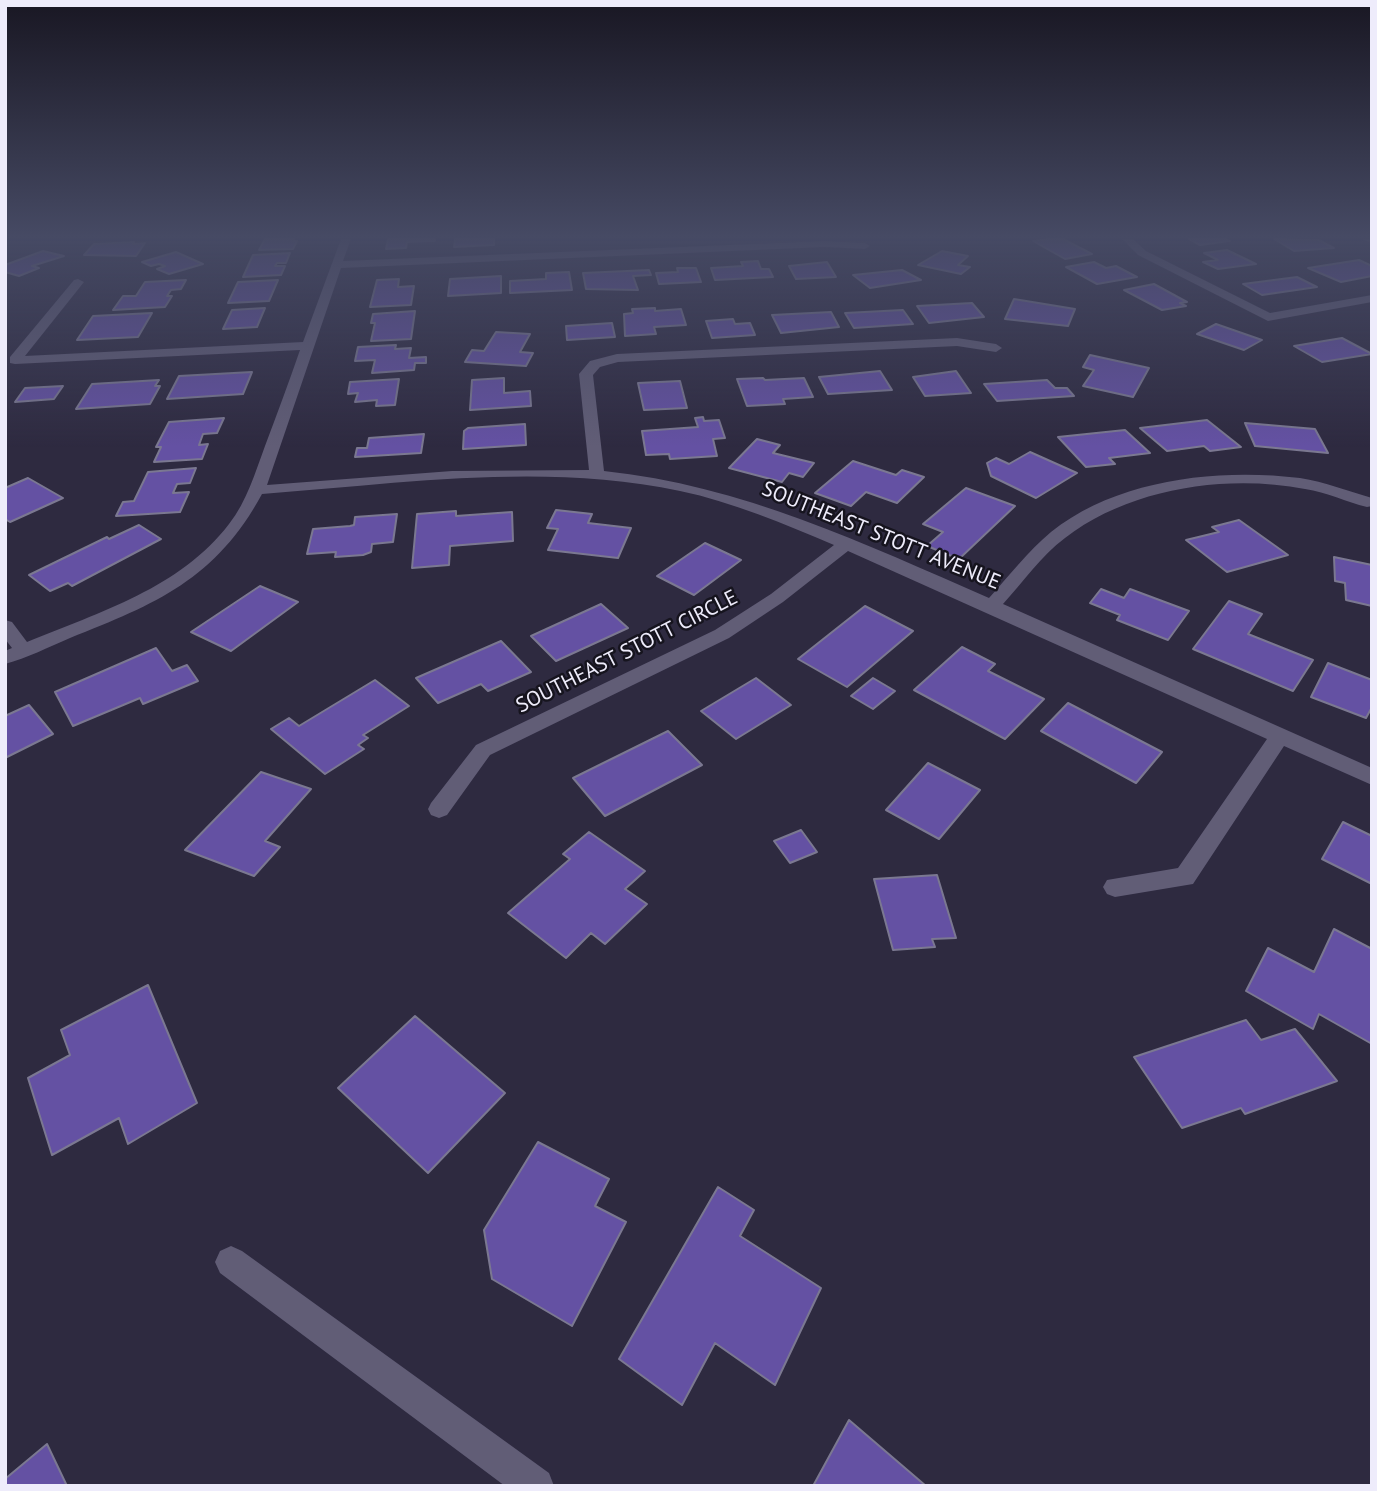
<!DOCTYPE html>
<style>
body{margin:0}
#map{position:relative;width:1377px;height:1491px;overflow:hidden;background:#2e2a40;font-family:"PT Sans",sans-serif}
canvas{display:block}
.frame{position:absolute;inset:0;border:7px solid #eeecfb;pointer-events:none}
</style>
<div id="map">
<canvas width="1377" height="1491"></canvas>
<div class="frame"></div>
</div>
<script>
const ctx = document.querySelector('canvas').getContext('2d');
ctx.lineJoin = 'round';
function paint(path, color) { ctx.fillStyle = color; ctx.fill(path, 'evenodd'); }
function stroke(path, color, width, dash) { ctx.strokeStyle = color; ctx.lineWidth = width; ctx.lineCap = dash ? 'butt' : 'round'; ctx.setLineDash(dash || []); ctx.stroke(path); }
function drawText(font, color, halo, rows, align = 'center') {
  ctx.font = font + ' "PT Sans",sans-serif'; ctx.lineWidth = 5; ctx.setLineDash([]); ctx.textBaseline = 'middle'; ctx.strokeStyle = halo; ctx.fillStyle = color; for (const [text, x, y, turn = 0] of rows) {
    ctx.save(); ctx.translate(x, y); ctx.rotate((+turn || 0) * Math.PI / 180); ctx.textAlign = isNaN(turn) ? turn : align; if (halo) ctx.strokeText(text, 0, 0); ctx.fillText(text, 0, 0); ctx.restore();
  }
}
const building = new Path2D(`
 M265,239H294L293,241H297L293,249L259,250Z
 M388,239H435V241L407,242L406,248L386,249Z
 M455,239H494V245L454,247Z
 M1049,239H1063L1092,254L1065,259L1033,241Z
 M1189,239H1225L1230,241L1200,245Z
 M1274,239L1319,240L1334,248L1294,251Z
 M134,242L133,244L145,243L136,256L84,255L94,244Z
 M1227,250L1256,264L1218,269L1203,262L1218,260L1204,253Z
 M43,251L64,256L32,266L39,268L19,276L5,272V265Z
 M942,251L968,256L958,265L970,267L961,274L918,265Z
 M176,252L203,264L169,274L157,269L165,266L159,264L151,266L142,262Z
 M290,253L286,263H277L275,266H285L281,275L243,277L253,255Z
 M1359,260L1372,266V276L1341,282L1308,268Z
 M758,261L761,269H769L773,277L715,280L711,268L743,266L741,262Z
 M827,262L836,277L796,279L789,266Z
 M1094,262L1106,268L1116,266L1137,277L1097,284L1066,267Z
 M677,268H696L701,282L659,284L656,273L678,272Z
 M649,270L651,275L633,276L638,290L586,289L583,273Z
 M902,270L921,280L870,288L853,275Z
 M569,272L572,290L510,293V281L546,279V273Z
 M501,276V293L448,296L450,279Z
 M1297,277L1317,287L1262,295L1243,284Z
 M399,279L398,287L414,286L411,305L370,307L377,280Z
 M186,280L181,289L171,290L167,296H172L165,307L113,310L123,296H136L145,282Z
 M278,280L269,301L228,303L238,282Z
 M1154,284L1187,302L1180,303L1186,306L1162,310L1124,290Z
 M1014,299L1075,309L1068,326L1005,319Z
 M972,303L984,317L929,323L917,306Z
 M265,308L257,327L223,329L232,310Z
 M655,308V311L681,309L686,325L654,327L656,334L625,336L624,314L633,313L632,309Z
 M903,310L913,324L854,328L845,313Z
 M415,311L411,339L371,341L375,323H371L373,314Z
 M831,312L839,327L781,333L772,315Z
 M152,313L138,337L77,340L93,316Z
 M733,319L735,324L750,323L755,335L712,338L706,321Z
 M612,323L615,337L567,340L566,326Z
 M1216,324L1262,340L1244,350L1197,334Z
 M496,332L530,334L520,352L533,353L526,366L465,362L472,350L484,351Z
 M1342,338L1372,354L1322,362L1294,346Z
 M396,345L395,349L411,348L409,358L426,357V363H415L414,370L372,373L375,360L355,361L358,347Z
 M1090,355L1149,368L1133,397L1083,386L1094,370L1083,367Z
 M880,371L892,390L828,394L819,377Z
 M956,371L971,393L925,396L913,377Z
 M252,372L243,394L167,399L179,376Z
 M504,378V393L530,391L531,406L470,410L472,380Z
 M763,378L765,380L804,378L813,397L783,399L785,404L747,406L737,379Z
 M399,379L395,405L376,406L377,400L355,402L358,393L348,394L350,382Z
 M159,380L155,386H160L150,404L76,409L92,384Z
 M1047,380L1055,388H1067L1074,396L997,401L984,384Z
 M680,381L687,408L644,410L638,383Z
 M63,386L54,399L15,402L25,388Z
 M703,417L704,421L719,420L725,438L713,439L717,456L670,459L669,454L646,455L642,431L698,427L695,418Z
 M224,418L217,433L203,434L199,445L208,444L202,459L154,462L161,447H156L169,422Z
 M1207,420L1241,447L1210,451L1204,446L1167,451L1140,428Z
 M1245,423L1315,429L1328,453L1255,446Z
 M525,424L526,445L463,449L464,431L468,428Z
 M1125,430L1150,453L1109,458L1115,464L1086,467L1058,437Z
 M424,434L421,453L355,457L357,448H367L369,438Z
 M757,439L780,445L773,453L814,463L803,477L789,473L782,482L729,468Z
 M1030,452L1077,473L1036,498L991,476L987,463L996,458L1009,464Z
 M853,461L896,475L902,470L924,477L897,503L866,492L851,506L815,493Z
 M196,468L190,483L177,484L173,493L189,492L180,512L116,516L123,502L134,501L148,472Z
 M28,478L63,498L10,522L5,519V488Z
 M966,488L1015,506L959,559L927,546L943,532L923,524Z
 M556,510L592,514L588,523L631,528L618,558L548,550L558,529L547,528Z
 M456,511V516L512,512L513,541L450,546L449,565L412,568L417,514Z
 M397,514L393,542L372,544L371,552L363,555L335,557L336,552L307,554L313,529L350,526L354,525L355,517Z
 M1239,520L1288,555L1227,572L1186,540L1219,532L1212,527Z
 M139,525L161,539L72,586L68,583L50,591L29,575L107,537L109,539Z
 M705,543L741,560L694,595L657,576Z
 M1334,557L1372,565V606L1346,600L1345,583L1335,581Z
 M260,586L298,602L231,651L191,632Z
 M1101,589L1124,598L1130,589L1189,611L1168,640L1117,620L1120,615L1090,603Z
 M1229,601L1262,614L1248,634L1313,660L1293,691L1193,649Z
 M601,604L628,628L556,661L531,636Z
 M865,606L913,631L847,687L798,659Z
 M501,641L531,672L488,691L481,684L438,703L416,678Z
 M962,647L995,664L988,671L1044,699L1005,739L914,690Z
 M156,648L172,671L187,665L198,681L143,704L140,698L73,726L55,692Z
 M1328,663L1372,680V707L1366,718L1311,697Z
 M756,678L791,705L736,739L701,711Z
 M873,678L895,691L873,709L851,696Z
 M375,680L409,706L363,735L368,738L358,745L364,749L325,774L271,729L289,718L299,726Z
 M1068,703L1162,752L1136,783L1041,731Z
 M29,705L53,734L5,758V716Z
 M668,731L702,765L605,816L573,778Z
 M928,763L980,790L939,839L886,810Z
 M261,772L311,789L265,841L280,847L254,876L185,850Z
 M1343,822L1372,836V884L1322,859Z
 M801,830L817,852L790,863L774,841Z
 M589,832L645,871L625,889L647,904L605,944L591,933L566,958L508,913L570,859L563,854Z
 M937,875L956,938L932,939L935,947L893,950L874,879Z
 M1334,929L1372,949V1044L1319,1014L1313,1029L1246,991L1268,948L1314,972Z
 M148,985L197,1103L128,1144L119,1118L52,1155L28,1078L70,1055L61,1030Z
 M415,1016L505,1093L428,1173L338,1088Z
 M1246,1020L1261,1040L1295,1029L1337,1081L1245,1114L1241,1108L1182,1128L1134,1057Z
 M538,1142L609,1179L595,1206L626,1222L572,1326L492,1279L484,1230Z
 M718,1187L754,1210L740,1236L821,1288L775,1385L715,1343L682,1405L619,1359Z
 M849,1420L926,1486H813Z
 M47,1444L67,1486H5V1479Z`);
const minor = new Path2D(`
 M341,239H351L343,261L825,241L865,243L870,246L865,249L825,247L341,268L267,485L452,471L589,470L579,374L590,361L617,354L957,338L996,344L1002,348L996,352L957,346L618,362L600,367L593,375L604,471C741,485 865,544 989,598C1009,576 1028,551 1051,532C1117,479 1218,468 1300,478C1325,482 1348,491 1372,498V506L1367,507C1346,502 1327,492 1305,489C1226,474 1130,488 1065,538C1041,556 1023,582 1003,604L1372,768V785L1284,746L1193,884L1115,897L1107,894L1103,887L1107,880L1178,868L1267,739L848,551L783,602L729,638L490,755L447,815L439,818L431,815L428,809L431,803L476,745L715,630L771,594L834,545C784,524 733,502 680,491C543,462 399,484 262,494C216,579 156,604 70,638C49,647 27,658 5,664V651L12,648L5,639V620L12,622L27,642C100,612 180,588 229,524C247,501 255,473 265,446C277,414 289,382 300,350L15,364L10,363V357L74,280L78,279L84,282L25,356L303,342Z
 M1122,239H1133L1146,251L1270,313L1372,295V302L1268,321L1138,255Z
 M1362,239H1372V244Z
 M231,1246L242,1251L549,1473L554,1486H505L220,1273L215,1262L220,1251Z`);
const streetNames = [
 ["SOUTHEAST STOTT AVENUE",881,536,22],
 ["SOUTHEAST STOTT CIRCLE",627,652,-27]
];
paint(building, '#6451a3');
stroke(building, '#7b7891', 2);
paint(minor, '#615d76');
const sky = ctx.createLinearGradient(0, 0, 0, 447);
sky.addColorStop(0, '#191723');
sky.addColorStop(0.53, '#464a64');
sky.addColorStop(1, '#464a6400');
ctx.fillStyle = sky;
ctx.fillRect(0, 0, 1377, 447);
drawText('21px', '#eeecfb', '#16141e', streetNames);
</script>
